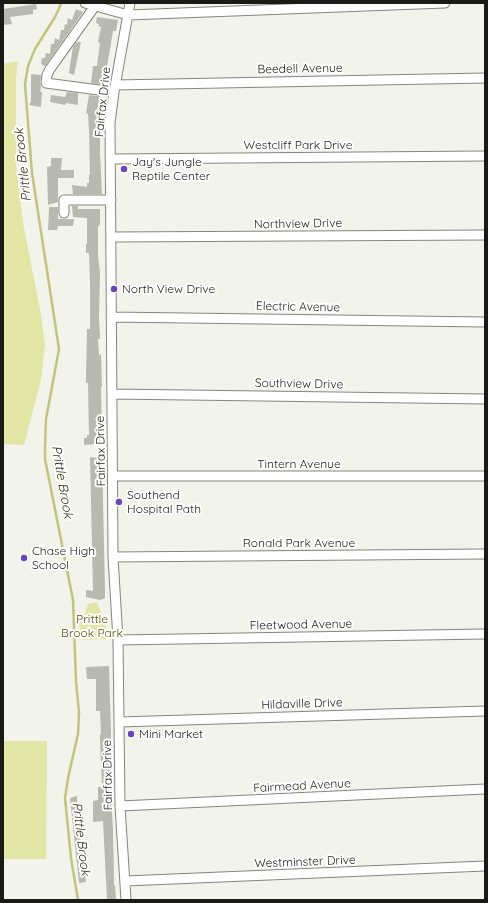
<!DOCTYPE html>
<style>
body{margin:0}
#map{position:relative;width:488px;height:903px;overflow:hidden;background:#f2f3ea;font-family:Quicksand,sans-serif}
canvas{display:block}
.frame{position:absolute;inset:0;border:4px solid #1a1a17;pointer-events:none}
</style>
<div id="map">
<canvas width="488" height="903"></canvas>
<div class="frame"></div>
</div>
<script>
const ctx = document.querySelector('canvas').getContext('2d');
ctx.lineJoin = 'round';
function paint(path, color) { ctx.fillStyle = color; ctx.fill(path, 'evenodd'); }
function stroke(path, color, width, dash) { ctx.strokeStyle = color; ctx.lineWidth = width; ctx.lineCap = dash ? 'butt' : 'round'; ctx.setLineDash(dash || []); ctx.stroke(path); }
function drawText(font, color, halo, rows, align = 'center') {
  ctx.font = font + ' Quicksand,sans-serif'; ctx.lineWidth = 4; ctx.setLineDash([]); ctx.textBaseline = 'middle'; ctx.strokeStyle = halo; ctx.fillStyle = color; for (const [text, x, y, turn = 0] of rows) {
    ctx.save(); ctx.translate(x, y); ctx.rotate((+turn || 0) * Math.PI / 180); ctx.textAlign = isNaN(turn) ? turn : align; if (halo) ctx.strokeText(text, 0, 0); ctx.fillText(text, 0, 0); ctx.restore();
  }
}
const green = new Path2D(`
 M18,61L16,78V165L23,223L41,314L45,344L41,380L24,445L3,444V64Z
 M97,602L106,626V639L82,640L78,619L85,614L88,604Z
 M3,741H47L46,859H3Z`);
const stream = new Path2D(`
 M61,4L55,17L35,49L28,66L25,84L32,173L59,349L46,419L45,447V459L73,600L76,681L79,713L78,734L68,778L65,798L71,858L78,900`);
const building = new Path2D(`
 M36,4L37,9L33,10V14L10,17L12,24L3,25V9Z
 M76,9L83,12L45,66L41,64L42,58H45L46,53L50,54L51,44H54L55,38L59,40L61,30H64L65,24L67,25L68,18L72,20Z
 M97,17L118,20L116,31H113L104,85L91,83L93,66H97L100,43L98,42L101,27L98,26L99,24L96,23Z
 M77,42H81L74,75L69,73L73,46Z
 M31,74L41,75L40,83L41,87L40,92H42L41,107L29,105L31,101Z
 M67,92L78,93V105L66,103L65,105L50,102L51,95L65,97Z
 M89,95L100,96L96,123H101V128L100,135V153L102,194H73L72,185L87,187V183H89V175L90,174L89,131L88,114L86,113Z
 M51,158H62L61,170H74V178H58V202L48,205L47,167L51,166Z
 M72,206H78V209H100V224L98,227V257L100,272L99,318L100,336V339H98L99,355L101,354L102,387H101L102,439H100V443L97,444L84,445V438H87V435H89L88,383H86V376L87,329H90V283L89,253H86V244H87V218L73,217Z
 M49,207H58V219H74L73,226H58L57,230H48Z
 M102,456L105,590V598L100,600L86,597V590L93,591L90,457L98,458Z
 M109,666L111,733V756L110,757L112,796H111L113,830L114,886L115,885L116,900H107L103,821L93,822V801L98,800V787H102L100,741V734H101L100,711H96V679H87L86,667Z
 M77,796L78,821L86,882L79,883L70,798Z`);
const minor = new Path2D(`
 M85,3L128,15L445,3
 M95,6L50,69L47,75L46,83L114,92
 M115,85L485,78
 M110,159L485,156
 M64,213V200H111
 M111,237L485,235
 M111,317L485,322
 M112,394L485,399
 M113,476H485
 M113,557L485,554
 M118,640L485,634
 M119,722L485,711
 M120,806L485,789
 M125,881L485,866
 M126,900L120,806L118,640L113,557L110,123L114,92L130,3`);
const markers = [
 [124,169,4,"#6746bf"],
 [114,289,4,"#6746bf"],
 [119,502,4,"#6746bf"],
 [24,558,4,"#6746bf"],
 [131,734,4,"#6746bf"]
];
const streetNames = [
 ["Beedell Avenue",300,69,-1],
 ["Fairfax Drive",103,102,-84],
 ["Westcliff Park Drive",298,145],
 ["Northview Drive",298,224,-1],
 ["Electric Avenue",298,307,1],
 ["Southview Drive",299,384,1],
 ["Fairfax Drive",101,451,-91],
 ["Tintern Avenue",299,464],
 ["Ronald Park Avenue",299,543],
 ["Fleetwood Avenue",301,625,-1],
 ["Hildaville Drive",302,704,-2],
 ["Fairfax Drive",108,775,-91],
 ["Fairmead Avenue",302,786,-3],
 ["Westminster Drive",305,862,-2]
];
const poiNames = [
 ["Jay's Jungle",132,162],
 ["Reptile Center",132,176],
 ["North View Drive",122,289],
 ["Southend",127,495],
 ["Hospital Path",127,509],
 ["Chase High",32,551],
 ["School",32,565],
 ["Mini Market",139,734]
];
const parkNames = [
 ["Prittle",92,619],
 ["Brook Park",92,633]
];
const waterNames = [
 ["Prittle Brook",23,165,-96],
 ["Prittle Brook",62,482,80],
 ["Prittle Brook",81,839,83]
];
paint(green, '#e1e6a5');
stroke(stream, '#c0c57d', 2.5);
paint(building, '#b8b9b0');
stroke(minor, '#85867e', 11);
stroke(minor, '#fff', 9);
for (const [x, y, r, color] of markers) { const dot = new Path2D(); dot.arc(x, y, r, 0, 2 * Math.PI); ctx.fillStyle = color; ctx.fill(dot); stroke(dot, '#fff', 1.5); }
drawText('12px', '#1a1a17', '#fff', streetNames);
drawText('12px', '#1a1a17', '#fff', poiNames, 'left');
drawText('12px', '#565800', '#fff', parkNames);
drawText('italic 13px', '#2f3010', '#fff', waterNames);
</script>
